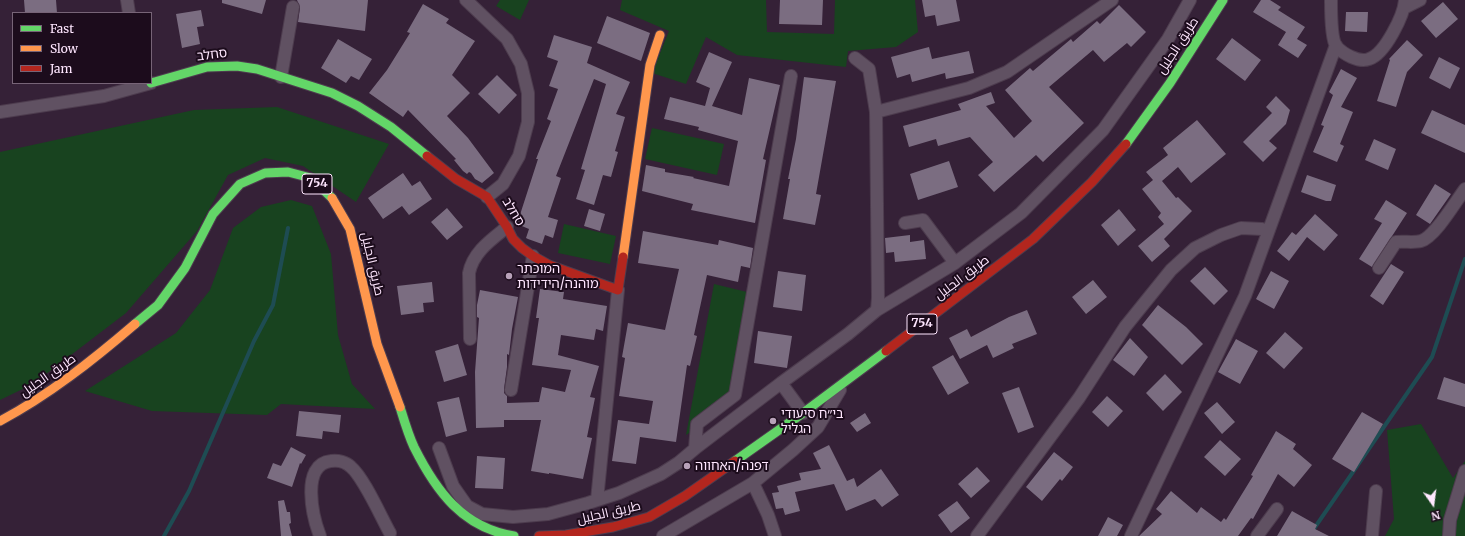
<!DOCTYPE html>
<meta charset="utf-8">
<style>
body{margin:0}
#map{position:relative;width:1465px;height:536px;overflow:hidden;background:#352137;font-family:Merriweather,serif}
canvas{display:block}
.legend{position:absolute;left:12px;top:12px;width:140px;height:72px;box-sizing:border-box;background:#1c0c1c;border:1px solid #776477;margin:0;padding:5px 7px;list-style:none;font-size:12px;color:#ffe7ff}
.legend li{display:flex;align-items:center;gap:8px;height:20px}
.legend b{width:20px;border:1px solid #776477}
.north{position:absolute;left:1413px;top:484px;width:40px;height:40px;-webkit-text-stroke:3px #1c0c1c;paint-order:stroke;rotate:166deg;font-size:11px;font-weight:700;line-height:16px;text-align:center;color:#ffe7ff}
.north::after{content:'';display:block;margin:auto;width:14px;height:18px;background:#ffe7ff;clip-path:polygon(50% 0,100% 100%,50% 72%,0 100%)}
</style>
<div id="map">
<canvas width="1465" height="536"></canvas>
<ul class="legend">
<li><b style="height:5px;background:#63d668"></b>Fast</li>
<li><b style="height:5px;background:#ff974d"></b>Slow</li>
<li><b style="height:5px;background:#b3261e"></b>Jam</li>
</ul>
<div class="north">N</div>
</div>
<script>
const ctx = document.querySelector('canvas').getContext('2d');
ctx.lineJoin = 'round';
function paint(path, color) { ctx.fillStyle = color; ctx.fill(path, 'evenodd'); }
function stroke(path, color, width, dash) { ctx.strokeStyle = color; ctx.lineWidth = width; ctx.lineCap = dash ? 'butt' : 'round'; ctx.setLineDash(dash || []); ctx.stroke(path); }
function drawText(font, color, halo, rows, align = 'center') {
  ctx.font = font + ' Merriweather,Cairo,"Noto Sans Hebrew",serif'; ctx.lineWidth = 4; ctx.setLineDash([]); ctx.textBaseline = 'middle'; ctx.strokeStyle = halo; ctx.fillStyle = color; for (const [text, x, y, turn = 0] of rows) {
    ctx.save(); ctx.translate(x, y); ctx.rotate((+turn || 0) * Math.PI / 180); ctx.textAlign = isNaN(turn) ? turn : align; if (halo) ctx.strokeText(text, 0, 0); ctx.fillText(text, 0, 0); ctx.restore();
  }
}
const green = new Path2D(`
 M500,0H529L520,20L496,6Z
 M622,0H766L767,32L834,34L835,0H915L918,32L896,47L848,51L846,67L737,55L706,37L686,84L652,73L669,31L620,10Z
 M277,107L389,144L356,202L303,166L265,158L228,175L197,231L126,313L33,384L0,400V152L194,110Z
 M652,128L724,144L717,175L645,159Z
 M291,200L312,206L331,254L338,335L352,384L375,409L281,404L267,415L152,411L85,391L176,333L210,290L233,228L261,207Z
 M564,224L616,236L610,264L558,253Z
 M714,284L747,292L730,406L686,435Z
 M1421,424L1453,478L1465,461V536H1385L1394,519L1387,430Z`);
const stream = new Path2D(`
 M164,536L189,491L254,341L273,305L288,228
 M1309,536L1432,357L1465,259`);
const building = new Path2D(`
 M24,0H56L57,13H25Z
 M222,0H266L262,14L222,3Z
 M297,0H368L365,31L298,22L300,8Z
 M780,0H823L822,25L779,24Z
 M922,0H956L960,21L937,26L935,15L925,17Z
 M1261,0H1270L1281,7L1278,10L1305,27L1297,39L1307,45L1298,58L1278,45L1286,32L1253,12Z
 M1443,2L1458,19L1436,38L1421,21Z
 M423,4L449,19L446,23L475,41L452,75L470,93L447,116L468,138L494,173L482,183L475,179L471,173L469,172L467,174L463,171L454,160L456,159L408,110L403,117L369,93L387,70L410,33L407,32Z
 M1119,5L1146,32L1131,47L1127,43L1104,62L1093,50L1049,87L1084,123L1043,162L1036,155L994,192L978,175L993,162L970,137L938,146L936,139L909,147L903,126L961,110L958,104L991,92L995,103L986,106L1014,138L1032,121L1005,90L1030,68L1033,71L1071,39L1073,42L1097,21L1100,24Z
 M201,10L204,26L197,27L200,44L182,48L176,14Z
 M1346,12H1368L1367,32L1345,31Z
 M607,16L650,33L641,61L597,43Z
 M554,35L592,47L587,63L630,82L616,114L625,117L615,151L618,152L611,177L603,175L594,205L576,199L585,170L581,169L606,84L594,79L556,176L561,178L548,217L558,220L553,238L545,235L542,244L528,239L526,238L529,229L517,224L538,159H536L551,121L547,119L558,89L549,86L558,61L547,57Z
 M1232,38L1261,60L1245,81L1216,59Z
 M338,39L372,59L359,80L351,76L346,83L321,68Z
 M1407,40L1423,55L1407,72L1396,107L1377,101L1390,60L1389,59Z
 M929,47L932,59L969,51L974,73L946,79L945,73L912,82L910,74L897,78L891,57Z
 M709,52L732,62L712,106L742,115L749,78L780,85L763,159L766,160L755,223L691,210L693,204L642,191L646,165L665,169V172L694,177L693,178L729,186L738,141L698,130L699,127L664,119L670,97L705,106L710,88L696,82Z
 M1439,57L1460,68L1450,89L1429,78Z
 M1341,69L1357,78L1341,107L1353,112L1340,144L1344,146L1337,162L1313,152L1324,126L1321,125L1333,95L1329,92Z
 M497,75L517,95L499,114L478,94Z
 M804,77L836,81L816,194L821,195L815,225L783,219L790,179H788L796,139Z
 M1276,96L1290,110L1286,124L1269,141L1277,148L1263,162L1243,142L1272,113L1266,107Z
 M1432,110L1465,125V153L1421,133Z
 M1197,120L1226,154L1191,183L1178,167L1162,181L1176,198L1178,197L1192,211L1164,239L1170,246L1152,262L1138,246L1164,224L1158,217L1161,213L1142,189L1153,180L1146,172L1168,155L1163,148Z
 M1374,139L1396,149L1388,170L1365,160Z
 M949,161L958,187L918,200L910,174Z
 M403,173L412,186L420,181L432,199L409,215L402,206L383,219L368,198Z
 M1307,175L1336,185L1331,201H1326L1301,192Z
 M1435,184L1451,194L1430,224L1416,215Z
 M1386,200L1407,213L1372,267L1359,259L1382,223L1374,219Z
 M447,208L463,227L447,240L431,222Z
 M589,209L605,214L600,231L584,226Z
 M1119,209L1136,230L1118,246L1101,225Z
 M1315,214L1338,235L1324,251L1307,237L1289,261L1277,251L1292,232L1296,235Z
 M643,231L718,245L719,240L753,248L750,268L741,266L738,282L707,275L694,335L697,336L690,366L687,365L676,442L640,437L636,464L612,461L618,420L649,424L653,401L619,396L625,358L622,357L628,323L665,330L679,269L638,263Z
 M910,235V242L924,240L926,259L895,262L894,252L886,253L885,238Z
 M1391,264L1404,272L1383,305L1370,296Z
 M1205,267L1228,291L1214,305L1190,281Z
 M778,271L806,275L802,311L773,307Z
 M1271,271L1289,281L1274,309L1256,299Z
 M1093,280L1107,297L1086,314L1072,297Z
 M432,282L434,302L423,303L424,312L401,315L397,286Z
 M540,289L564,292L563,299L607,306L603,331L596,329L594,340L561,335L558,355L599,366L590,397L595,398L587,437L592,438L583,479L549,473V474L531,471L541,420H504V427L476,428L475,372L479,318L477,317V305L480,290L518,297L512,329L509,355L507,354V367L504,389V393L507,396V403L539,402L542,387L565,392L571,370L532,365L539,318H536Z
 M1158,305L1186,327L1203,344L1182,365L1142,325Z
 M1027,310L1037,334L1012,344L1014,348L993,358L987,345L960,359L949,338L967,329L971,337L1009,317Z
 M758,331L792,336L787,368L754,363Z
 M1285,332L1303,348L1284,369L1266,353Z
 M1130,338L1148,357L1134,376L1113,360Z
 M1236,339L1258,351L1240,384L1218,372Z
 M458,344L467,375L444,382L435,351Z
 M953,355L969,383L948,395L932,367Z
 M1165,374L1182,392L1163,411L1146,393Z
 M1444,377L1465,384V407L1437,399Z
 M1019,387L1034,427L1018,433L1002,393Z
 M1107,396L1123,411L1108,427L1092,412Z
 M459,397L467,431L446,437L437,402Z
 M1217,402L1235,422L1222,434L1204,413Z
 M299,411L341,415L339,433L323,431L322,439L296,436Z
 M1362,412L1383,424L1354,472L1332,459Z
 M865,413L871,423L857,432L850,423Z
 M1276,431L1296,444L1293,449L1312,465L1294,487L1278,474L1253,519L1251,518L1238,536H1139L1162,514L1156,509L1171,491L1197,513L1201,507L1221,522L1224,518L1226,520L1253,476L1251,475Z
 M1220,440L1241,459L1225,476L1204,457Z
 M829,445L847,481L854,478L857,487L881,469L899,495L882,507L875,499L846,511L834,484L795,492L800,511L785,515L783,508L776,509L772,493L779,492L777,486L801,480L799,473L821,469L813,453Z
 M291,447L306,455L301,464L300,463L292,487L267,478L273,463L281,466Z
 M1054,452L1073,467L1062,481L1060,479L1042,501L1026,487Z
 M477,456L505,458L503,489L475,488Z
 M977,467L990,481L971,498L958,484Z
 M284,500L287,512H290L291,523L289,524L292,536H281L278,501Z
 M957,501L970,518L951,533L938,515Z
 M1292,511L1317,525L1315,529L1329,536H1277Z
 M1108,517L1123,525L1117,536H1098Z`);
const street = new Path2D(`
 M127,0L129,13
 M466,0L507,39L521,64L528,93V122L519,156L503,184L487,197
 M1331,0C1331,10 1331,38 1336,46C1343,54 1359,63 1369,59C1385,54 1404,15 1405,0
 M1404,8L1420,0
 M855,58L869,69L876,112L878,298L877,310
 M281,77L293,7
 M0,112L104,96L151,83
 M876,112L969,88L1007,72L1112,0
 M905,223L923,220L955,263
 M1379,268L1396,242C1404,241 1414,243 1421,241C1435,237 1456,201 1465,189
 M470,339L469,273C473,252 491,240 507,227
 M781,383L848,334L877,310L955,263L1021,213L1103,130L1168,39L1190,0
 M511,390L533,256
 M439,448L453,486L467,506L482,514L513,517L548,514L588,503L619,493L661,474L678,463L697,447L781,383L803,413
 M695,448L697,424L735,395L791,76
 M753,483L768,515L775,536
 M597,500L618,290
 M320,536C313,518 300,464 331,461C338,460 346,462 351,467C364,478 381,517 390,533
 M663,536L753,483L793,450L818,427L840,390
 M977,536L1079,398L1125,327L1171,270L1195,248L1221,235L1241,228L1262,229L1268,232
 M1131,536L1245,296L1336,45
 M1257,536L1277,509
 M1372,536L1376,491
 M1449,536L1450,520L1465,471`);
const fast = new Path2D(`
 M151,83L207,67L237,66L257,69L332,93L358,106L391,127L427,156
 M1126,144L1170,83L1223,0
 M135,324L158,305L185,268L213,214L240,184L265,173L288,172L311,178L332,198
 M400,407C404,420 408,434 414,447C436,491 463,528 514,536
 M735,461L803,413L886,351`);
const slow = new Path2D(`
 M332,198L350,229L377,344L400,407
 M623,257L650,65L660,35
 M0,421C49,395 93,360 135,324`);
const jam = new Path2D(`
 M427,156L456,179L487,197L507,227L513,239L522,248L533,256L549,265L618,290L623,257
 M886,351L1033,239L1092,182L1126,144
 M539,536L566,535L613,527L649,517L685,496L735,461`);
const markers = [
 [509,276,4,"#b8a2b9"],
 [773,421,4,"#b8a2b9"],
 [687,466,4,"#b8a2b9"]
];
const shields = [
 [317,184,30],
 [922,324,30]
];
const shieldNames = [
 ["754",317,184],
 ["754",922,324]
];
const streetNames = [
 ["طريق الجليل",1178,46,-57],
 ["סחלב",212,55,-7],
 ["סחלב",513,212,59],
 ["طريق الجليل",372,264,77],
 ["طريق الجليل",962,278,-37],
 ["طريق الجليل",48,376,-35],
 ["طريق الجليل",609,513,-13]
];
const poiNames = [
 ["המוכתר",517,269],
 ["מוהנה/הידידות",517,284],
 ["בי״ח סיעודי",781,414],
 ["הגליל",781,429],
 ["דפנה/האחווה",695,466]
];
paint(green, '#18431f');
stroke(stream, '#1e4c53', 4);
paint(building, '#7b6d81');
stroke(street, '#4d3c4e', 14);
stroke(fast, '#4d3c4e', 11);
stroke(slow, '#4d3c4e', 11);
stroke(jam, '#4d3c4e', 11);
stroke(street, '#605162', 12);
stroke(fast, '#63d668', 9);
stroke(slow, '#ff974d', 9);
stroke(jam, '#b3261e', 9);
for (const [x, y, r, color] of markers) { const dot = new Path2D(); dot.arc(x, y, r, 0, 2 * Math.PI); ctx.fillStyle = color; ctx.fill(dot); stroke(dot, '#1c0c1c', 1.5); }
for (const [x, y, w] of shields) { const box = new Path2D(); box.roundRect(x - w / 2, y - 10, w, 20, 3); ctx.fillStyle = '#1c0c1c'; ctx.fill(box); stroke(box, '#ffe7ff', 1); }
drawText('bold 12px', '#ffe7ff', null, shieldNames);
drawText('13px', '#ffe7ff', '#1c0c1c', streetNames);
drawText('13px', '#ffe7ff', '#1c0c1c', poiNames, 'left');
</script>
